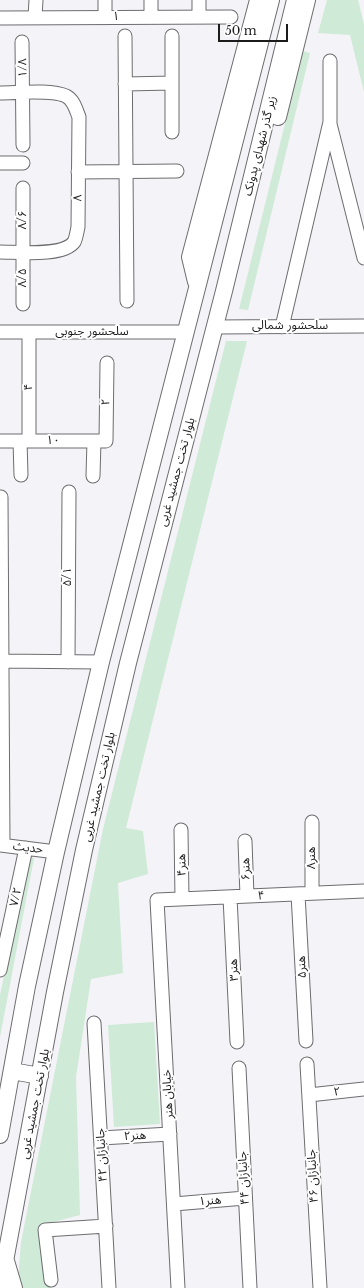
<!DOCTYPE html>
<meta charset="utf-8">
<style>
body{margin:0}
#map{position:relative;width:364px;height:1288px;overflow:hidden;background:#f4f3f7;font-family:"Libre Baskerville",serif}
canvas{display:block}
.scale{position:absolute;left:218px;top:24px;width:70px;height:18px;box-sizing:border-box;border:2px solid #1c1c1d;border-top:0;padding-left:5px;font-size:12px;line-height:14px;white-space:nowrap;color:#1c1c1d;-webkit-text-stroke:3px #fff;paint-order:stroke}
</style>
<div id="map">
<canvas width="364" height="1288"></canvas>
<div class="scale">50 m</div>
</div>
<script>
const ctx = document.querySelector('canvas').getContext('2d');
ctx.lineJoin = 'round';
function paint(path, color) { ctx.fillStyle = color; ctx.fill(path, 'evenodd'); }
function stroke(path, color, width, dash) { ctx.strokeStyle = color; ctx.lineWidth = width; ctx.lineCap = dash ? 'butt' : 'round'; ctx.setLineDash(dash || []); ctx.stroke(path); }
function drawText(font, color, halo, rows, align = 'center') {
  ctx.font = font + ' "Libre Baskerville","Noto Sans Arabic",serif'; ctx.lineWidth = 4; ctx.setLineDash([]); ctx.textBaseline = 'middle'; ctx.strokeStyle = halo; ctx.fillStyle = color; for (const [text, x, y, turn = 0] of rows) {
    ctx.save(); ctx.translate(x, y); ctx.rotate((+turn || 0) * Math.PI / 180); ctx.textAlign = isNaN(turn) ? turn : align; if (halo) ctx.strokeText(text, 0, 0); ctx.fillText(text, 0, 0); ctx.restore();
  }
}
const green = new Path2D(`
 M327,0H358L364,24V92L350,35L318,33Z
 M303,51L310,53L248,310L239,309Z
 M226,341H247L126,828L143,831L148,874L118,883L123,973L91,979L76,1077L80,1215L38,1226L51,1288H22L18,1280L21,1242L103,829Z
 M29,857L34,858L0,1037V995Z
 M154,1022L160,1124L114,1127L108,1025Z`);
const minor = new Path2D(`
 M105,0V17
 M199,0V17
 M35,17L36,0
 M151,17V0
 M0,18L231,17
 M125,36L127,301
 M22,42L23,145
 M125,84L172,83
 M0,93C17,93 51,89 66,96C74,100 76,110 79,117L78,227C77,231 76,239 74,242C63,257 17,252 0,252
 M330,124L364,258
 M172,132V36
 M0,163H23
 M78,172L177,171
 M23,304V188
 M215,327L364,326
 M282,327L330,122V61
 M0,332H185
 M29,332V441
 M0,441H106L107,363
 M20,441L21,475
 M93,476L94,441
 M1,497L3,845
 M0,661L101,662
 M68,662L69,492
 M181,830L182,899
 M245,841L247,896
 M0,845L56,852
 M312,893V822
 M298,894L306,1041
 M230,897L237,1042
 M0,970L26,848
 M94,1023L109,1288
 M307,1064L320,1288
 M239,1068L250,1288
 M309,1095L364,1089
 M101,1138L170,1134
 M174,1204L245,1198
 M51,1280L45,1230L106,1226
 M178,1288L157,900L364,891`);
const major = new Path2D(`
 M278,117L307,0
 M196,282L190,257L258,0
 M12,1071L40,1076
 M0,1135L27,986L56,852L101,662L271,0
 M6,1261L14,1288
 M0,1288L55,992L84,850L128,663L224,291L295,0`);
const streetNames = [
 ["۱",116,17],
 ["۱/۸",23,68,-91],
 ["زیر گذر شهدای پدونک",260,146,-76],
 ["۸",78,198,-89],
 ["۸/۶",23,220,-90],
 ["۸/۵",23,278,-90],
 ["سلحشور شمالی",290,326],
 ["سلحشور جنوبی",92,332],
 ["۴",29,387,-90],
 ["۲",106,402,-89],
 ["۱۰",53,441],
 ["بلوار تخت جمشید غربی",177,472,-75],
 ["۵/۱",68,577,-90],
 ["بلوار تخت جمشید غربی",99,787,-77],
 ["حدیث",28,848,7],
 ["هنر۸",312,858,-90],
 ["هنر۴",182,865,-91],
 ["هنر۶",246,869,-91],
 ["۴",261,896,-2],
 ["۷/۲",16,897,-78],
 ["هنر۵",302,967,-93],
 ["هنر۳",234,970,-93],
 ["۲",337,1092,-7],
 ["خیابان هنر",168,1094,-93],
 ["بلوار تخت جمشید غربی",35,1104,-79],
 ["هنر۲",135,1136,-3],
 ["۴۲ جانبازان",102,1155,-93],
 ["۴۶ جانبازان",313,1176,-93],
 ["۴۴ جانبازان",244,1178,-93],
 ["هنر۱",210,1201,-4]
];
paint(green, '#cfead7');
stroke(minor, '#6d6c6f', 15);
stroke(major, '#6d6c6f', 18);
stroke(minor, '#fff', 13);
stroke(major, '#fff', 16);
drawText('12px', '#1c1c1d', '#fff', streetNames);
</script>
